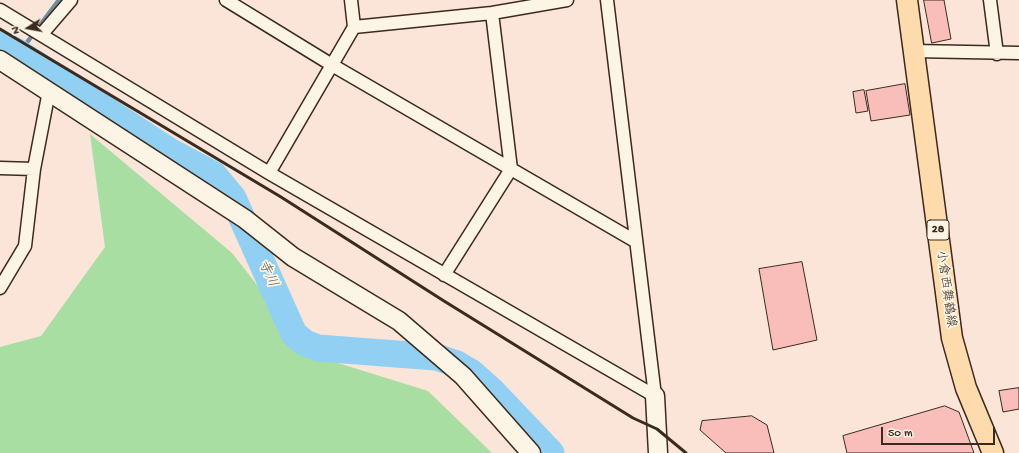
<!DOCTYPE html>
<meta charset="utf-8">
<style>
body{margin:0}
#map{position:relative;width:1019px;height:453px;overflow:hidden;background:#fbe4d8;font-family:"Gochi Hand",sans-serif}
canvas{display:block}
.north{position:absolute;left:8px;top:8px;width:40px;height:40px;-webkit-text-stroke:3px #fcf5e5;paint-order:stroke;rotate:259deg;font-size:11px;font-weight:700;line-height:16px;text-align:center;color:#3b2a1e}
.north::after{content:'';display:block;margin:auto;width:14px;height:18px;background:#3b2a1e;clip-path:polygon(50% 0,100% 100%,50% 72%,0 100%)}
.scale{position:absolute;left:881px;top:427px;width:114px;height:18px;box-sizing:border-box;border:2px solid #3b2a1e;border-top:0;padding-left:5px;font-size:12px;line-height:14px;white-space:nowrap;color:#3b2a1e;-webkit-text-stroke:3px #fcf5e5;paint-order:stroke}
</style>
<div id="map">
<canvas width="1019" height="453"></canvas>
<div class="north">N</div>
<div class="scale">50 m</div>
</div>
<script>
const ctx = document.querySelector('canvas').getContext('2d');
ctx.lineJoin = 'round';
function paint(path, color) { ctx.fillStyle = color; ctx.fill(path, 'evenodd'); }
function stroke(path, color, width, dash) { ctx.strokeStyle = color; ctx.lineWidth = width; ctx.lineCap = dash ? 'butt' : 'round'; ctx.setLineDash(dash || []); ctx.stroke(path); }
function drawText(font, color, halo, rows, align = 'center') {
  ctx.font = font + ' "Gochi Hand","Klee One",sans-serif'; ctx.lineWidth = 3.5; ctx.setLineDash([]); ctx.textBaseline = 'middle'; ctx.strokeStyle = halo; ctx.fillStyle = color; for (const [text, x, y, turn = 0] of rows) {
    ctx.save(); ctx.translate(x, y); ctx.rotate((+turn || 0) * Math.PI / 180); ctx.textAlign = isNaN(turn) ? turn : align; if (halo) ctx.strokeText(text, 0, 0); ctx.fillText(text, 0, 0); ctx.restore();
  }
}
const green = new Path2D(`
 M90,134L232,253L312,355L428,391L492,453H0V347L41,336L105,247Z`);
const stream = new Path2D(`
 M19,53L59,0`);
const river = new Path2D(`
 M0,43L19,53L171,152L214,175L233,198L294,334L305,343L318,348L436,357L457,364L472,373L492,391L551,453`);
const building = new Path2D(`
 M924,0H944L951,39L932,43Z
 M905,84L910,115L871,121L866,91Z
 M864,90L868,111L856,113L853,92Z
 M802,262L817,340L773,350L759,269Z
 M1019,388V409L1003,412L999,391Z
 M945,406L959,412L974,453H847L843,436Z
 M752,416L767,425L774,453H726L700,430L702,421Z`);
const street = new Path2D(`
 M226,0L332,65L635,241
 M607,0L655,396
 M990,0L997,54
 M0,10L269,173L655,396
 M354,27L492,13L567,0
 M41,35L71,0
 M914,51L1019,53
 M0,168L34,169
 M269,173L354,27L351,0
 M444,275L511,169L492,13
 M0,288L25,246L34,169L49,91`);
const secondary = new Path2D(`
 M0,60L245,219L293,257L399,321L463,376L531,453
 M655,396L658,453`);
const primary = new Path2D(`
 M907,0L952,338L966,388L993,453`);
const rail = new Path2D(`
 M0,29L281,197L444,301L633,418L657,429L686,453`);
const shields = [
 [938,230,22]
];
const shieldNames = [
 ["28",938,230]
];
const streetNames = [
 ["小倉西舞鶴線",945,289,82]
];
const waterNames = [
 ["寺川",267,274,66]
];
paint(green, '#a8dea1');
stroke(stream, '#6f8e9e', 4.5);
stroke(river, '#92d0f3', 27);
paint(building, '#fabeba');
stroke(building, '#3b2a1e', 1);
stroke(street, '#3b2a1e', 15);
stroke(secondary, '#3b2a1e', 21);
stroke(primary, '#3b2a1e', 23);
stroke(street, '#fcf5e5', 12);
stroke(secondary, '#fcf5e5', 18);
stroke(primary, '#fedbac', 20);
stroke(rail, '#3b2a1e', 3);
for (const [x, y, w] of shields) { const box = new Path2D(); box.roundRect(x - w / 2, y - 10, w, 20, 3); ctx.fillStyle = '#fcf5e5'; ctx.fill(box); stroke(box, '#3b2a1e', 1); }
drawText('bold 12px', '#3b2a1e', null, shieldNames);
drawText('13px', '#3b2a1e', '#fcf5e5', streetNames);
drawText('italic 14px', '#515453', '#fcf5e5', waterNames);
</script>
